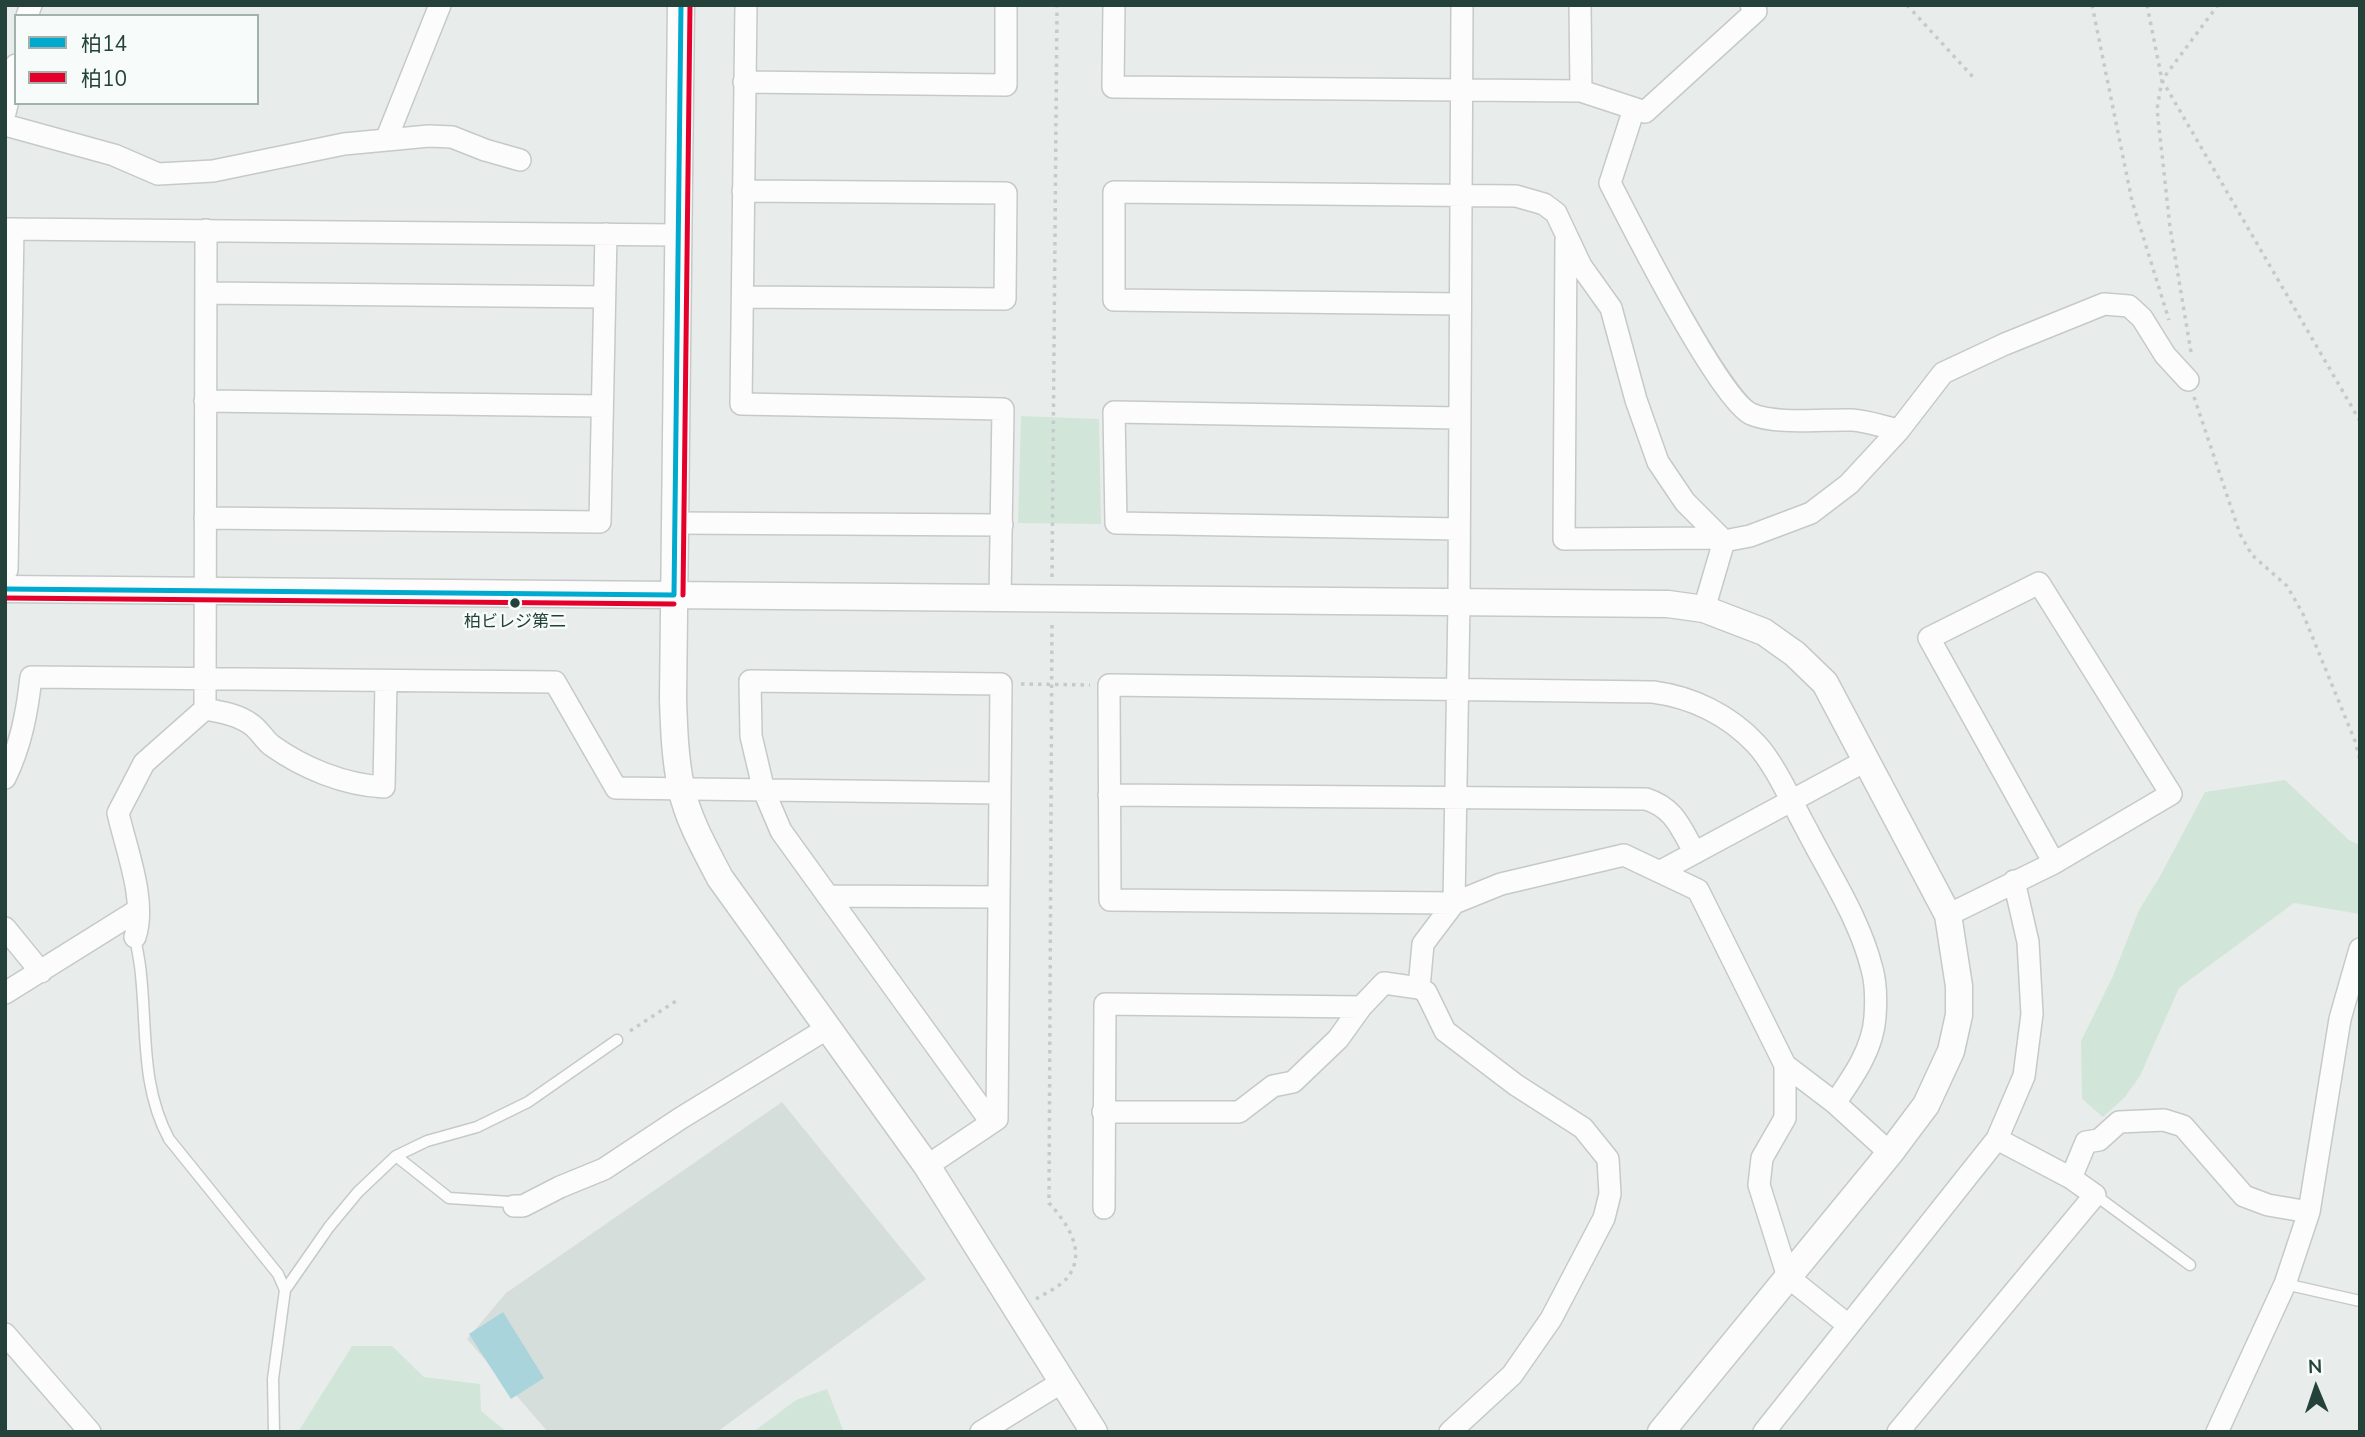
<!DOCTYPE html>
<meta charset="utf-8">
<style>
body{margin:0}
#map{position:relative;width:2365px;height:1437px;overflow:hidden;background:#e8edeb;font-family:"Nunito Sans","Noto Sans JP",sans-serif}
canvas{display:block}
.frame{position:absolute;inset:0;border:7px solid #24423a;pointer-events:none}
.legend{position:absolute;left:14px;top:14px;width:245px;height:91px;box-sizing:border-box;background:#f7fbf9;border:2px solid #a3b1ad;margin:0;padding:9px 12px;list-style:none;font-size:21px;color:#24423a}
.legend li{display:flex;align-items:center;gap:14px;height:35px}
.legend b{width:35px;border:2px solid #a3b1ad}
.north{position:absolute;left:2281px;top:1353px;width:70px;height:70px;-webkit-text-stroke:5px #f7fbf9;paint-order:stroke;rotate:358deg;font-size:19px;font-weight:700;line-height:28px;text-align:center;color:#24423a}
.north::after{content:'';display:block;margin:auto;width:24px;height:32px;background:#24423a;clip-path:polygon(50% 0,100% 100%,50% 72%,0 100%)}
</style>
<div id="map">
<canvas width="2365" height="1437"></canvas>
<div class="frame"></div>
<ul class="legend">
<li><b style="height:9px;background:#00a9ce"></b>柏14</li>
<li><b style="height:9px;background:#e4002b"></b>柏10</li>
</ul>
<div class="north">N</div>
</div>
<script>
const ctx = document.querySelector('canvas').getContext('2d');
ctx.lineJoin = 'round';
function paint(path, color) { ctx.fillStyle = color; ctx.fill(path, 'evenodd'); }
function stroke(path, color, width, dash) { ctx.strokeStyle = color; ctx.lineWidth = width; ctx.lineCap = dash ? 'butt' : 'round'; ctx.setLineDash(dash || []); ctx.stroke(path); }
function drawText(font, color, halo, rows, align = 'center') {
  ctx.font = font + ' "Nunito Sans","Noto Sans JP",sans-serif'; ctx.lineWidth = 5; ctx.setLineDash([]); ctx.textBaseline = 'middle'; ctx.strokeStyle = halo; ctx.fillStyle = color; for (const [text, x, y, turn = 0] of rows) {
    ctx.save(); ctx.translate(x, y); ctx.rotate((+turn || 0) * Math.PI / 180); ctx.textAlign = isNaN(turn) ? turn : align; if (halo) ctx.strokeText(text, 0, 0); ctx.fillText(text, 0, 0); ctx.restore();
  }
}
const built = new Path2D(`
 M782,1102L926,1279L717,1432H548L467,1339L506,1293Z`);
const green = new Path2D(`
 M1021,416L1099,419L1101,524L1018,523Z
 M2285,780L2349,840L2360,845V914L2294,903L2179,988L2140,1076L2125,1097L2103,1117L2082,1099L2081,1041L2113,976L2139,910L2159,878L2205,792Z
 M352,1346H392L424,1377L480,1384L481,1411L507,1432H298Z
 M827,1389L844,1432H753L796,1400Z`);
const water = new Path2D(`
 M503,1312L544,1378L511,1399L469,1334Z`);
const path = new Path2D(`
 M1907,5L1973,77
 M2092,5L2132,201L2169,320
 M2147,5L2162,80L2360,421
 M2191,352L2170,227L2157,109L2162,80L2218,5
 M2194,397L2240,534L2252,555L2287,586L2303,614L2355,741L2360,760
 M1052,577L1057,5
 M1021,684L1090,685
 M630,1031L679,999
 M1036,1299C1046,1293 1061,1286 1068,1277C1087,1251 1067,1223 1049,1203L1052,620`);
const service = new Path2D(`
 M135,937C137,949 140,962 141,975C147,1031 141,1087 169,1139L278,1274L285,1290L273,1379L274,1432
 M396,1156L449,1198L510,1202L514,1206
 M2095,1195L2190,1265
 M2285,1284L2360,1301
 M285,1290L329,1227L358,1192L396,1156L427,1141L477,1127L528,1102L617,1040`);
const minor = new Path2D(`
 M746,5L741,404L1003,409L1000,599
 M1114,5L1113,87L1581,91L1645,112L1756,11L1751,5
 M1580,5L1581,91
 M27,16L31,5
 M744,82L1006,85V5
 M1634,109L1610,183C1630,222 1720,400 1751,414C1776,425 1824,419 1852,420C1868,421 1884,427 1899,430
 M5,113L16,65
 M5,125L114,155L158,174L213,171L344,144L429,136L452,137L485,150L520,160
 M386,140L440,5
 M5,229L678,235
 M1566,240L1564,539L1721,538
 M206,293L604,297
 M743,297L1005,299L1006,193L743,191
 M1460,304L1114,300V192L1516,196L1544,204L1556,213L1581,266L1611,308L1636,400L1658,462L1685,502L1724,541
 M205,401L602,406
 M1459,418L1114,412L1116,523L1459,529
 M205,518L600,522L606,234
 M675,523L1002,525
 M1724,541L1750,536L1811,513L1849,484L1899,430L1943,373L2005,344L2104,304L2129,306L2142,318L2165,355L2188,380
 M7,570L13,229
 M2039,583L2171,794L2054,863L1929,638Z
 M1704,609L1724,541
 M205,709C222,712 239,715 252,725C259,730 264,739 271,745C303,768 344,785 384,787L386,681
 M5,778C21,745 27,713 31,677L555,682L616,788L999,793
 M1109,795L1646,799C1675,808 1681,829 1695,853
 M1661,871L1867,760
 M828,896L998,897
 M1948,915L2054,863
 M5,928L41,972
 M135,937C147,901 126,849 118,813L144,763L205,709L206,230
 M1419,988L1423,944L1454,903L1459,602L1462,5
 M5,993L138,910
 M1785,1065V1118L1762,1158L1759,1185L1788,1277L1848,1325
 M1835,1103C1853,1077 1873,1049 1875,1017C1876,1003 1876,983 1872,969C1860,920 1830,875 1807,830C1793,805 1775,764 1756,744C1729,715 1692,697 1653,692L1109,685L1110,900L1454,903L1501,884L1624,855L1698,890L1785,1065L1835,1103L1890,1153
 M1103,1112H1239L1273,1086L1293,1082L1338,1039L1361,1007L1384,983L1419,988L1426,992L1445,1031L1516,1085L1583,1128L1608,1159L1610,1194L1604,1218L1551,1319L1512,1375L1450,1432
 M927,1166L997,1119L1001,684L750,681L751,736L764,791L781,831L991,1122
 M2071,1178L2086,1142L2099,1140L2119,1122L2164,1120L2183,1126L2244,1196L2268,1205L2309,1212
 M514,1206H523L560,1187L604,1169L681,1118L828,1028
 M1104,1208L1105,1004L1361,1007
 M5,1334L90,1432
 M981,1432L1062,1382
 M1764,1432L1997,1139L2024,1076L2032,1014L2028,942L2014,881
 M1898,1432L2095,1195L2071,1178L1997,1139
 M2217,1432L2285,1284L2309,1212L2340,1019L2360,949`);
const tertiary = new Path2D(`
 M681,5L673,699C674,729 675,758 681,787C688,820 705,849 720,878L927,1166L1094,1432
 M5,589L1668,604L1704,609L1764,632L1795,654L1825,683L1948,915L1959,986V1015L1951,1051L1926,1105L1890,1153L1661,1432`);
const bus1 = new Path2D(`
 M5,589L674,595
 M674,595L681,5`);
const bus2 = new Path2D(`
 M683,595L690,5
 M5,598L674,604`);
const markers = [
 [515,603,6,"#24423a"]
];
const busNames = [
 ["柏ビレジ第二",515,623]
];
paint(built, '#d6dedb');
paint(green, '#d1e6d8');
paint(water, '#a9d4db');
stroke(service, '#c5cac8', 13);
stroke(minor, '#c5cac8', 24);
stroke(tertiary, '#c5cac8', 29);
stroke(path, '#c3ccca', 3.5, [3.5, 5]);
stroke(service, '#fcfcfc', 10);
stroke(minor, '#fcfcfc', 21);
stroke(tertiary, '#fcfcfc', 26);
stroke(bus1, '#00a9ce', 5);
stroke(bus2, '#e4002b', 5);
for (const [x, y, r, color] of markers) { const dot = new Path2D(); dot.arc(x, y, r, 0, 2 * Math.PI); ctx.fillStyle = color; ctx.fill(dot); stroke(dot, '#f7fbf9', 2.5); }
drawText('17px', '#24423a', '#f7fbf9', busNames);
</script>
